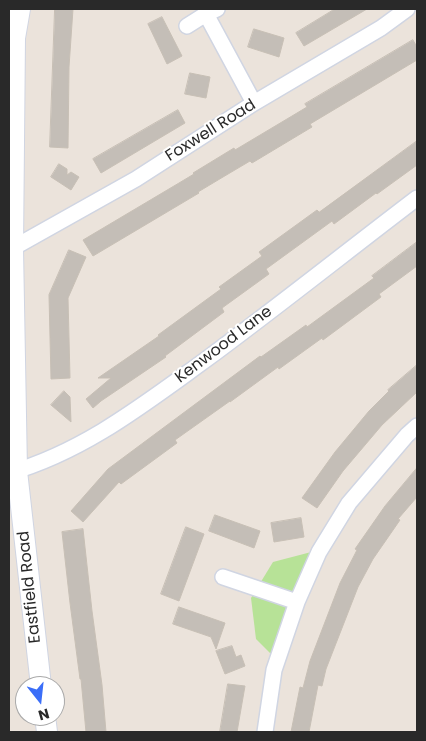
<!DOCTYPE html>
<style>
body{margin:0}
#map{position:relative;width:426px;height:741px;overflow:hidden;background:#ebe3db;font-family:Poppins,sans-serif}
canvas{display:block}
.frame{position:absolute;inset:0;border:10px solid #292929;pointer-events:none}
.north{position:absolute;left:15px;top:676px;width:50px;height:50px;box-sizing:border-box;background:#fff;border:1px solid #a9a9a9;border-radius:50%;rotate:164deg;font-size:14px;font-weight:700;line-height:20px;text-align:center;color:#292929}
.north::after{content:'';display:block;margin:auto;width:18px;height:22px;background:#3b6ef8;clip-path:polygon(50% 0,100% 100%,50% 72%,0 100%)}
</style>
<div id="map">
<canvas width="426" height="741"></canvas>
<div class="frame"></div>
<div class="north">N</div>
</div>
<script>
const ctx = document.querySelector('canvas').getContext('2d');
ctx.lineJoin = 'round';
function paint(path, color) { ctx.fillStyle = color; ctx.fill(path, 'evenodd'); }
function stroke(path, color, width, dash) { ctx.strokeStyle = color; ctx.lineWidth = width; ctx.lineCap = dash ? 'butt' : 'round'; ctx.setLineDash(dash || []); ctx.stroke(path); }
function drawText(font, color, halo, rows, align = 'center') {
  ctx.font = font + ' Poppins,sans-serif'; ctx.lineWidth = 4; ctx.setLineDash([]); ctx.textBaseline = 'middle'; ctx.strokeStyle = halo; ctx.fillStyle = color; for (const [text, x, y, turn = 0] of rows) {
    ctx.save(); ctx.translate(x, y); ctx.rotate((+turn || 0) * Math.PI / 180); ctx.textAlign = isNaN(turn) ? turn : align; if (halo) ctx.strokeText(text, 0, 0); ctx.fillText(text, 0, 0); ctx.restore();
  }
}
const green = new Path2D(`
 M315,551L277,660L256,639L251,598L273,562Z`);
const building = new Path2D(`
 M55,9H73L69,67L68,148L50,147Z
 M335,9H367L304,46L296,33Z
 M162,17L182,56L167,64L148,24Z
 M254,29L284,38L279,57L248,47Z
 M413,40L417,47V60L310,124L312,127L252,163L250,161L223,177L198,192L199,193L93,256L83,240L179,183L194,174L193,173L234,148L235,150L292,116L307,107L305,104Z
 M190,73L210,77L206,98L185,94Z
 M178,110L185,123L101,173L93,159Z
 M417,141V165L377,194L376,193L334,224L332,221L266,269L269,274L222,308L224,312L165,356L166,357L101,401L93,408L86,399L111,378H98L159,336L158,335L221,289L219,287L262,256L259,252L317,210L319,212Z
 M59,164L67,169V175L71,172L79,177L71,190L51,177Z
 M417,242V266L379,294L381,297L323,340L322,338L279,369L278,367L230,402V401L175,440L177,443L121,484L119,482L83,522L71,511L108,469L260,356L261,357L306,325L307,327L374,278L372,276Z
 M69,250L86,257L68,298L70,378L51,379L49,295Z
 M417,365V392L382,425L343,471L317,508L302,498L335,452L369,411L389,391L388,390Z
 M64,391L70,397L71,422L51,405Z
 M417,468V497L398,519L400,520L373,559L358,587L326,669L322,686L318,685L309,732H291L300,687L303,688L310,661L340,583L357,550L355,549L385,506Z
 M215,515L260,531L254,548L209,531Z
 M301,518L304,537L274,542L271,523Z
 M186,527L204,534L179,601L161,594Z
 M83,529L92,611L102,685L106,732H86L81,679H80L70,603L62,532Z
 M179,607L225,623L216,649L211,637L173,624Z
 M232,646L236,657L241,655L245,666L225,674L216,651Z
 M228,684L245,686L237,732H220Z`);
const street = new Path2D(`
 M206,14L254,103
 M187,26L206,14L217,9
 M13,248L136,179L254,103L381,28L407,9
 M9,473C83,452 143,405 204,361C276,308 346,252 417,198
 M223,577L297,602
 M265,732L274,670L297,602L319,552L349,503L407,435L417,426`);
const secondary = new Path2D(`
 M20,9L15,38L13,248L17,471L41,686
 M45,716L47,732`);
const streetNames = [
 ["Foxwell Road",211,131,-32],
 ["Kenwood Lane",224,345,-37],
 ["Eastfield Road",30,587,-96]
];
paint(green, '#b7e297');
paint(building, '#c4beb7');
stroke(building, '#c7bfb5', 1);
stroke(street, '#d0d5e2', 18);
stroke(secondary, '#d0d5e2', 22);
stroke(street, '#fff', 15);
stroke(secondary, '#fff', 20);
drawText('16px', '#292929', '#fff', streetNames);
</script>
